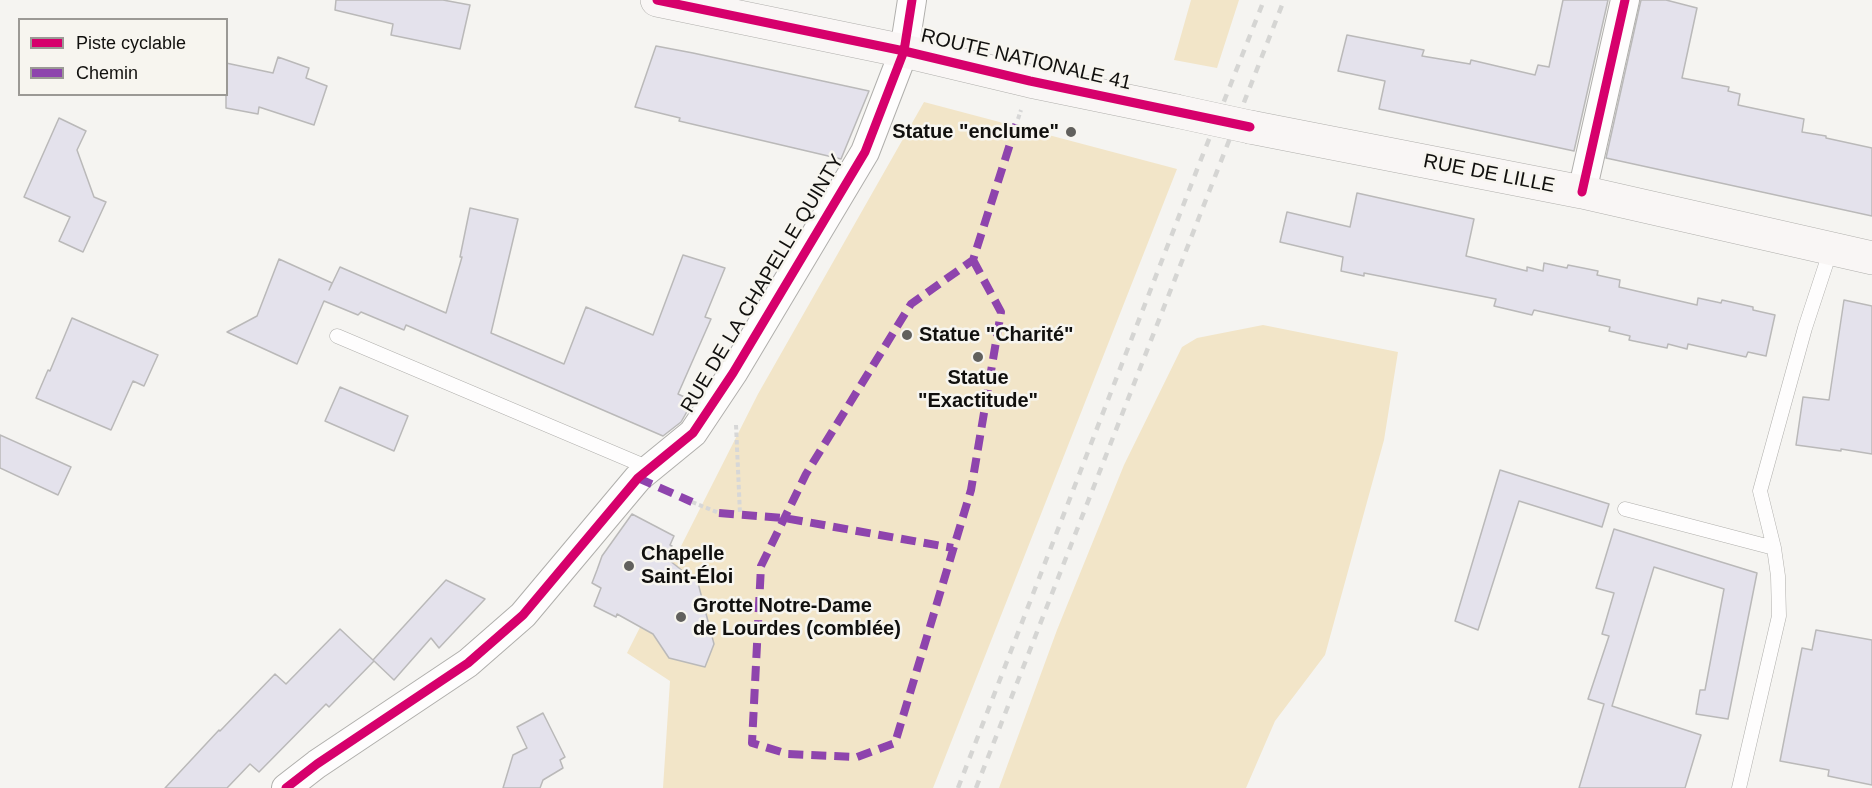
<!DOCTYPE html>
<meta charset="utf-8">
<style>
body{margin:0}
#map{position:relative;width:1872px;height:788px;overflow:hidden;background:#f5f4f1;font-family:Helvetica,sans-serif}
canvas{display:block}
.legend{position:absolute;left:18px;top:18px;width:210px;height:78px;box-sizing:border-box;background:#f7f5ef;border:2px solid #9b9995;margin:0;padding:8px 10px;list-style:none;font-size:18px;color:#11100e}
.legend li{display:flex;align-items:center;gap:12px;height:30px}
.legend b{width:30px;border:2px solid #9b9995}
</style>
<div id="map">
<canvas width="1872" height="788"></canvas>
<ul class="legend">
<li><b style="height:8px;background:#d6006c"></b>Piste cyclable</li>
<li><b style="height:8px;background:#8e44ad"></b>Chemin</li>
</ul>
</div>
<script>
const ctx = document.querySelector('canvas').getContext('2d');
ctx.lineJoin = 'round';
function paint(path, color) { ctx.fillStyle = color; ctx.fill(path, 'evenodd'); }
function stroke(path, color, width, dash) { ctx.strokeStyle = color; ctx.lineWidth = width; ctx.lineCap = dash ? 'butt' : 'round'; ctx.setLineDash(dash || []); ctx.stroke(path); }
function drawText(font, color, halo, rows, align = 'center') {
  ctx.font = font + ' Helvetica,sans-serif'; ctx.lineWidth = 5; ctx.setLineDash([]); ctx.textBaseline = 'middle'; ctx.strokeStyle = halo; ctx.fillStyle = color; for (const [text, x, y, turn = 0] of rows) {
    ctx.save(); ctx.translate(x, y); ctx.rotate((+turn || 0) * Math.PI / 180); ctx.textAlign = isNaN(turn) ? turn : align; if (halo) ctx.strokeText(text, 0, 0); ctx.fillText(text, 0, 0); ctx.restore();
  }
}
const green = new Path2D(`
 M1191,0H1239L1217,68L1174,60Z
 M924,102L1177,169L933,788H663L670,681L627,653L758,394Z
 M1263,325L1398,352L1384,440L1325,655L1275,721L1246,788H999L1057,630L1124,465L1182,347L1197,338Z`);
const building = new Path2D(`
 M336,0H443L470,5L460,49L391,35L393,24L335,10Z
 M1563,0H1608L1574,151L1379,109L1385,81L1338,71L1347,35L1424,50L1422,56L1470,64L1471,60L1535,75L1538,65L1549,67Z
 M1641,0H1666L1697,8L1682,78L1729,87L1728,91L1740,94L1738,105L1804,119L1802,132L1826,136V138L1872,148V216L1606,158Z
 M656,46L693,53L869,91L841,159L679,121L680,118L635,107Z
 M278,57L309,68L306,78L327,86L314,125L259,107L258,114L226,108V63L273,73Z
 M59,118L86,131L77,150L94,197L106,202L83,252L59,241L70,217L24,197Z
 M1357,193L1474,219L1466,256L1527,271V267L1543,271L1544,263L1567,268L1568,265L1598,271L1597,275L1620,280L1619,287L1697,305L1698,298L1721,303L1722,300L1753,307V310L1775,315L1766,356L1748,352L1746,357L1688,344L1687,349L1668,344L1667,348L1629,340L1630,336L1609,331L1610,327L1534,310L1532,315L1494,306L1496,299L1364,273V276L1341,271L1343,257L1280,242L1287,212L1350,227Z
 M470,208L518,219L491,333L564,364L586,307L653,335L683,255L725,268L705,317L711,319L678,394L693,401L681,422L663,436L406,325L404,330L361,312L358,315L324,301L297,364L227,332L257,316L279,259L332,283L329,290L340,267L446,313L462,257H460Z
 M1844,300L1872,306V454L1841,449V451L1796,445L1803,397L1829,400Z
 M72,318L158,355L144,386L133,381L111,430L36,398L48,370L50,371Z
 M340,387L408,416L394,451L325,421Z
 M0,435L71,467L58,495L0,468Z
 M1500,470L1609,504L1602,527L1519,501L1478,630L1455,621Z
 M632,514L674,536L670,545L672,546L665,557L698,583L714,644L705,667L669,658L653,634L617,614L616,617L594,606L601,588L592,583L597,570L602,556Z
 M1614,529L1757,573L1728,719L1696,714L1700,690H1705L1724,589L1654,567L1612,706L1701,735L1685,788H1579L1604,704L1588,699L1609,636L1602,634L1614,593L1596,588Z
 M446,580L485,599L439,648L431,638L394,680L373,660Z
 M340,629L374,661L329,707L326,704L259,772L250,764L227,788H165L219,730L220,731L275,674L286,684Z
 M1816,630L1872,640V785L1828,776L1829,770L1780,761L1802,648L1812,650Z
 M543,713L565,757L560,760L563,768L543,780L540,788H503L513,755L527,748L517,727Z`);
const path = new Path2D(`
 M1018,119L1021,110
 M736,425L740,514
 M692,502L719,513`);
const service = new Path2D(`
 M337,336L649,468
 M1625,509L1774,548
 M1739,788L1779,616L1778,576L1774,548L1760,491L1805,328L1831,249`);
const minor = new Path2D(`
 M1582,192L1625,0
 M286,788L317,764L468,663L523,615L638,478L693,433L733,373L865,152L904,51L912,0`);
const secondary = new Path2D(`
 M657,0L904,51L1030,81L1176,111
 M1250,127L1582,192L1872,258`);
const rail = new Path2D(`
 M958,788L1198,167L1264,0
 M976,788L1284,0`);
const secondaryBridge = new Path2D(`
 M1176,111L1250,127`);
const quiet = new Path2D(`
 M973,260L1001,312L971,490L895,743L857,757L788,754L752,743L761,566L806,474L911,304L973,260L1018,119
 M638,478L692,502
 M719,513L784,518L953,548`);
const cycleway = new Path2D(`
 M657,0L904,51L1030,81L1250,127
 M1582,192L1625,0
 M286,788L317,764L468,663L523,615L638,478L693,433L733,373L865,152L904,51L912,0`);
const markers = [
 [1071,132,6,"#61605d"],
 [907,335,6,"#61605d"],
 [978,357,6,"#61605d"],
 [629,566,6,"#61605d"],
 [681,617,6,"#61605d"]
];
const streetNames = [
 ["ROUTE NATIONALE 41",1026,60,13],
 ["RUE DE LILLE",1489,174,11],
 ["RUE DE LA CHAPELLE QUINTY",763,284,-59]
];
const poiNames = [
 ["Statue \"enclume\"",1059,132,"right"],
 ["Statue \"Charité\"",919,335],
 ["Statue",978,378,"center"],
 ["\"Exactitude\"",978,401,"center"],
 ["Chapelle",641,554],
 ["Saint-Éloi",641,577],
 ["Grotte Notre-Dame",693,606],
 ["de Lourdes (comblée)",693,629]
];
paint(green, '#f2e5c8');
paint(building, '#e4e2ec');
stroke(building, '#bab9b9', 1.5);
stroke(service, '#b0afac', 15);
stroke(minor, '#b0afac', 30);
stroke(secondary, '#b0afac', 34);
stroke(path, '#d7d7d7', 4, [4.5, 3]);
stroke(service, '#fefdfd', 14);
stroke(minor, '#fefdfd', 28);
stroke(secondary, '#f9f6f5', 33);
stroke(rail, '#d5d5d3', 4.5, [8, 8]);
stroke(secondaryBridge, '#b0afac', 34, []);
stroke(secondaryBridge, '#f9f6f5', 33);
stroke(quiet, '#8e44ad', 8, [15, 8]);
stroke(cycleway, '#d6006c', 9);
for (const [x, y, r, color] of markers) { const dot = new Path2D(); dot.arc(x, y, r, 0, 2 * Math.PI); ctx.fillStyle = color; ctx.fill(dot); stroke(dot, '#f7f5ef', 2); }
drawText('20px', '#11100e', '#f7f5ef', streetNames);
drawText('bold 20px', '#11100e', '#f7f5ef', poiNames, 'left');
</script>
